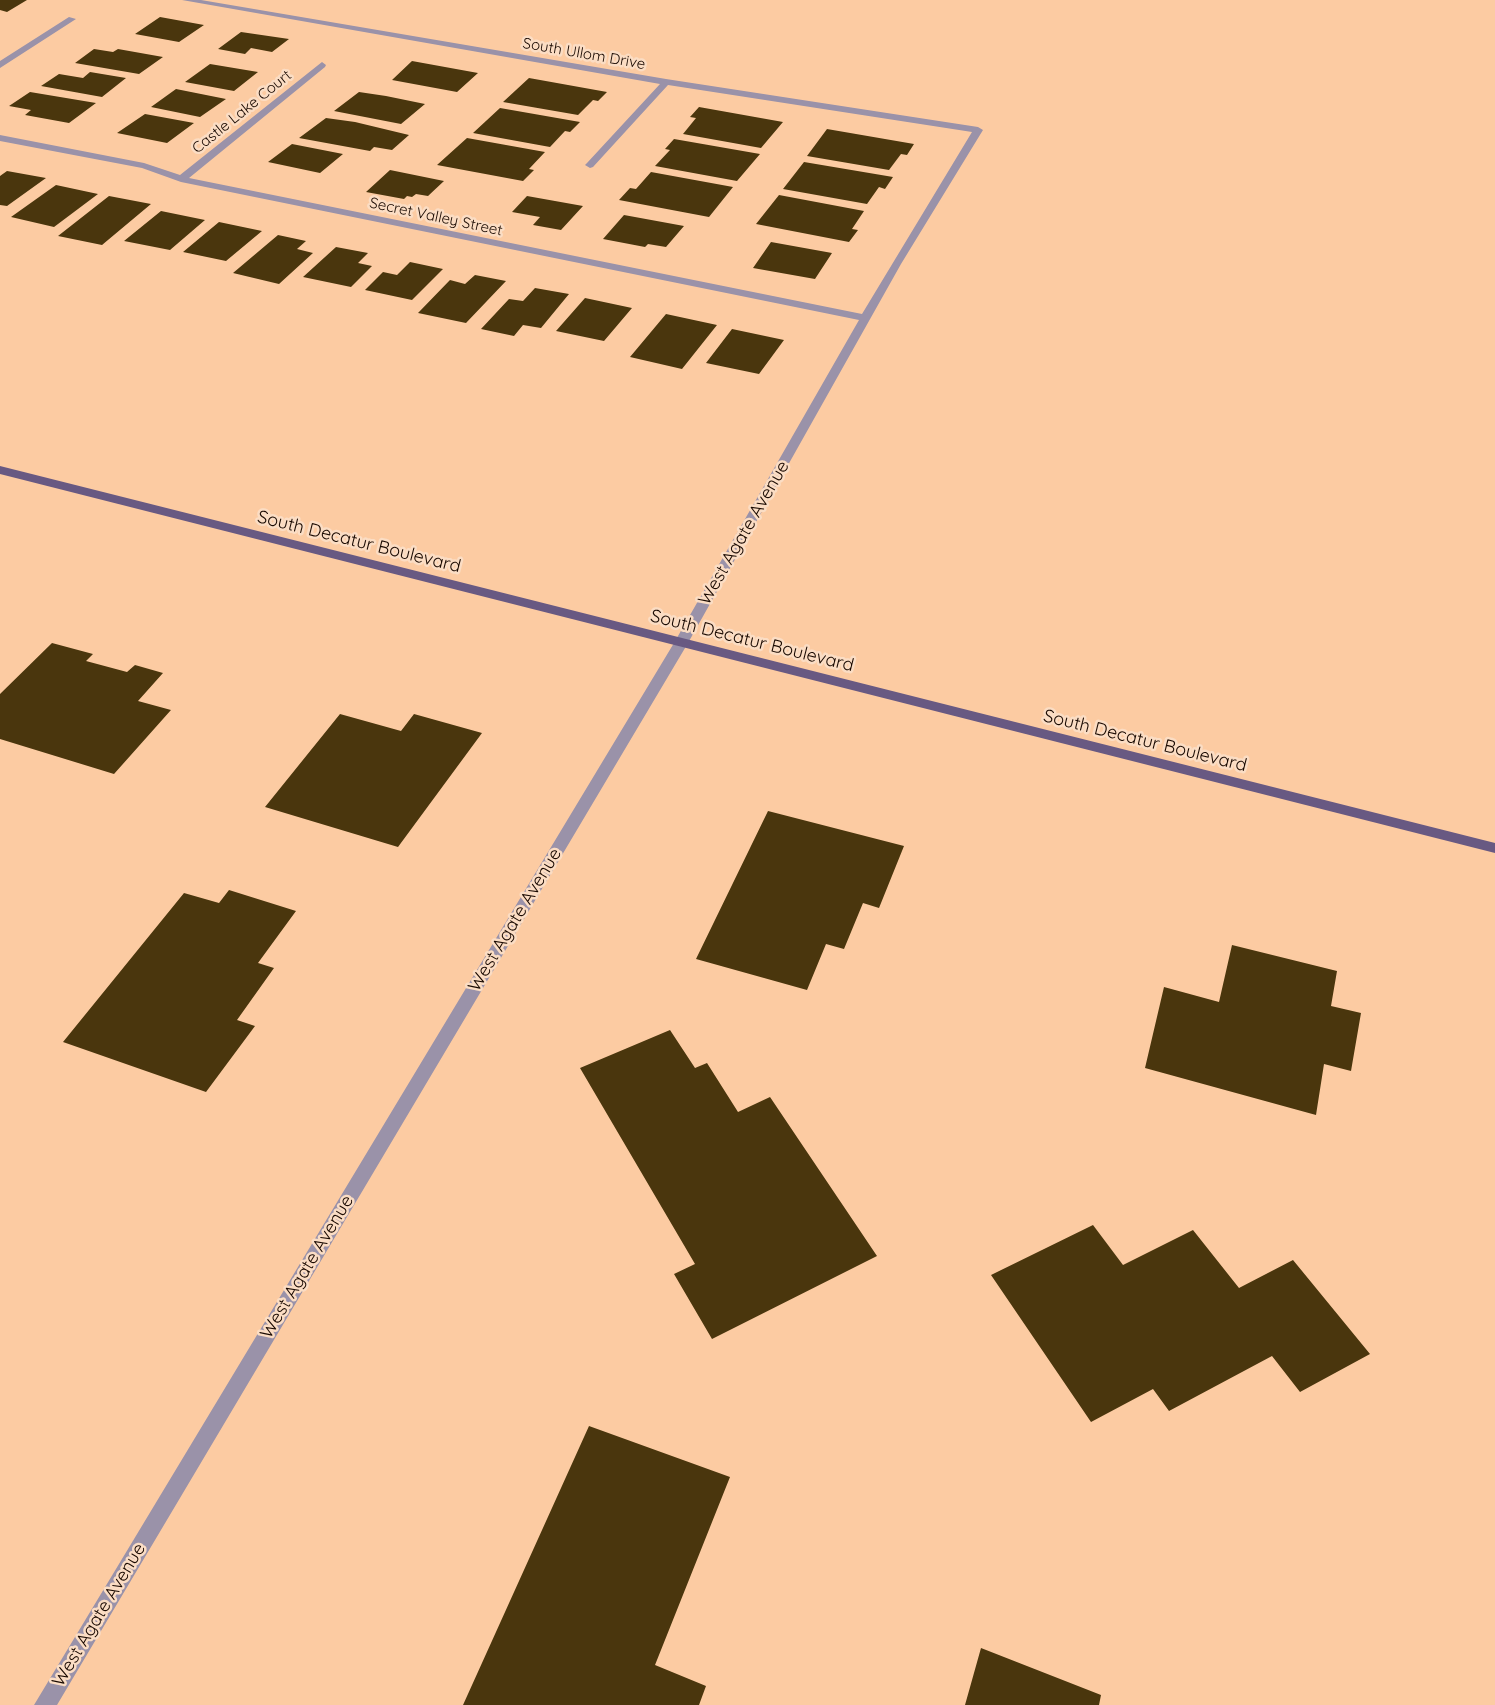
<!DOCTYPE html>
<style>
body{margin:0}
canvas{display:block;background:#fccba2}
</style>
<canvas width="1495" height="1705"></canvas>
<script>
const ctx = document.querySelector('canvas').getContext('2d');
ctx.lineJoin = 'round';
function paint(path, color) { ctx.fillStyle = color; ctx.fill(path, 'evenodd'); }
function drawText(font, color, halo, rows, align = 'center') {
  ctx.font = font + ' Quicksand,sans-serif'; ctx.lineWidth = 5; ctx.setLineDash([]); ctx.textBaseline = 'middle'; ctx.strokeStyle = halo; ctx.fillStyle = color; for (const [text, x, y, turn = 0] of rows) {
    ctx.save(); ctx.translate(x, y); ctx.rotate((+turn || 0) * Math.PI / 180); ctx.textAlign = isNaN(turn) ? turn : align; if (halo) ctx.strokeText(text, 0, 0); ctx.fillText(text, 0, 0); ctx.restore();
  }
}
const building = new Path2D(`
 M0,0H27L7,12L0,10Z
 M160,17L204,25L179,42L135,34Z
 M241,32L289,39L272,52L251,48L245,54L218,49Z
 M94,49L113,52L118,49L163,57L139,74L75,63Z
 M412,61L478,73L457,92L392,80Z
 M210,64L258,72L234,91L185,82Z
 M90,72L126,78L102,97L41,86L59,74L83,78Z
 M529,78L607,92L598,101L593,100L578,115L503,102Z
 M176,89L226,99L200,117L151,107Z
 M30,92L96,103L69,123L25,115L31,110L9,106Z
 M359,92L386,96L425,104L401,124L334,111Z
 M699,107L783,122L761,148L683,134L696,118L690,117Z
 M500,108L580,122L570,132L565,131L550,147L473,133Z
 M145,114L194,123L167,143L117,133Z
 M326,118L355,122L409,135L392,150L374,147L370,151L299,138Z
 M827,129L914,144L907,155L901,154L889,170L807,156Z
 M467,138L545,152L529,169L534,170L523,181L437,165Z
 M674,139L760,154L737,181L655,166L670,150L665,149Z
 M292,144L343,154L320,173L268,162Z
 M804,162L893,177L885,189L879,187L867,204L783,189Z
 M390,170L444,181L428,196L416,194L412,197L407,196L404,199L366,192Z
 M7,171L46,178L7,206L0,205V176Z
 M651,172L733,187L709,217L619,200L630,188L636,189Z
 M56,185L98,194L54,227L11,217Z
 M779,195L864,211L852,229L858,230L849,242L756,224Z
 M109,196L151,204L102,245L58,236Z
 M527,196L583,206L561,230L533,225L540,217L512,212Z
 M161,211L205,220L170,250L124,241Z
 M624,215L684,226L666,247L648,244L645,247L603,239Z
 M219,222L262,231L226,261L183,252Z
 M278,235L306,241L297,249L313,253L279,284L233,273Z
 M771,242L832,253L815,279L753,268Z
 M336,247L368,253L358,263L372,266L351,287L303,277Z
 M410,262L443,269L412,300L365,290L383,272L397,275Z
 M475,275L506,281L466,323L418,313L450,280L465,284Z
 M535,288L569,294L541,328L523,325L514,336L481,329L509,299L523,301Z
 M585,298L632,308L604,341L556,331Z
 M666,314L717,325L682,369L630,357Z
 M732,329L784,340L759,374L706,363Z
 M52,643L93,654L86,661L127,672L135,665L163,673L138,701L171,710L114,774L0,739V694Z
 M340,714L401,731L414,714L482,733L398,847L265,807Z
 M768,811L904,846L879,908L863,903L844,949L826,944L807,990L696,959Z
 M229,890L296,911L258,963L274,968L237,1020L255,1026L206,1092L63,1042L184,893L219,903Z
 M1232,945L1337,971L1331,1006L1361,1013L1351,1071L1324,1064L1316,1115L1145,1068L1164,987L1219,1002Z
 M670,1030L695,1068L707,1063L738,1112L770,1097L877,1256L712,1339L674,1274L695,1264L580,1068Z
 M1093,1225L1123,1265L1193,1230L1239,1288L1293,1260L1370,1354L1300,1392L1272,1356L1169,1411L1153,1389L1091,1422L991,1275Z
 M589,1426L730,1477L655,1665L706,1686L699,1705H463Z
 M981,1648L1101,1695L1099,1705H965Z`);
const minor = new Path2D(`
 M182,0H201L666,79L978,127L983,130L901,264L688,643L57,1705H34L674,643L859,320L181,182L142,168L0,141V135L144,163L180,175L322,62L326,65L325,67L189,178L862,314L972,132L668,85L593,167L590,168L585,165L587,163L660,84Z
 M69,17L76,19L0,68V61Z`);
const primary = new Path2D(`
 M0,466L1495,843V853L0,474Z`);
const farStreetnames = [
 ["South Ullom Drive",584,54,10],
 ["Castle Lake Court",242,112,-39],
 ["Secret Valley Street",436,217,12]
];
const streetNames = [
 ["West Agate Avenue",744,533,-60],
 ["South Decatur Boulevard",359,542,14],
 ["South Decatur Boulevard",752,641,14],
 ["South Decatur Boulevard",1145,741,14],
 ["West Agate Avenue",515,920,-59],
 ["West Agate Avenue",307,1267,-59],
 ["West Agate Avenue",99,1615,-59]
];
paint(building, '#4a360d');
paint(minor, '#9a92a9');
paint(primary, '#685982');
drawText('15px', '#190900', '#fbddc4', farStreetnames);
drawText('18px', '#190900', '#fbddc4', streetNames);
</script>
